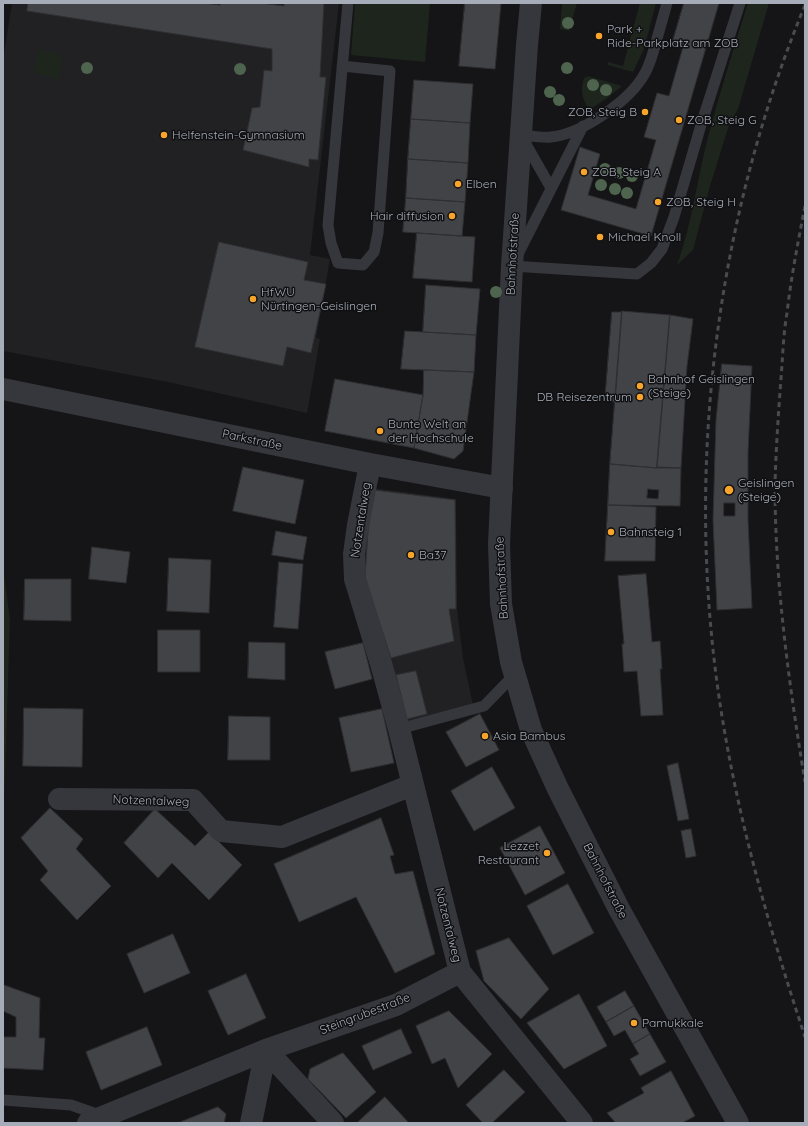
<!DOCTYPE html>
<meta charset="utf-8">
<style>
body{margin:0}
#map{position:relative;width:808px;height:1126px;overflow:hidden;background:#151517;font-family:Quicksand,sans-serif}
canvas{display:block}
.frame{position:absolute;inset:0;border:4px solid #a6adb8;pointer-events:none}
</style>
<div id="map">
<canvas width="808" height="1126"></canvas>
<div class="frame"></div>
</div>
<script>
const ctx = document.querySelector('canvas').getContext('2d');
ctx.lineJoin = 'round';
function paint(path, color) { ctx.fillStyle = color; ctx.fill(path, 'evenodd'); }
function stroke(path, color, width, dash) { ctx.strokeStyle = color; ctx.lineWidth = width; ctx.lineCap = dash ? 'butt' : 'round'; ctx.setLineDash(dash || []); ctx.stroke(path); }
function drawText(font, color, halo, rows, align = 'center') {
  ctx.font = font + ' Quicksand,sans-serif'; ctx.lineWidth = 3; ctx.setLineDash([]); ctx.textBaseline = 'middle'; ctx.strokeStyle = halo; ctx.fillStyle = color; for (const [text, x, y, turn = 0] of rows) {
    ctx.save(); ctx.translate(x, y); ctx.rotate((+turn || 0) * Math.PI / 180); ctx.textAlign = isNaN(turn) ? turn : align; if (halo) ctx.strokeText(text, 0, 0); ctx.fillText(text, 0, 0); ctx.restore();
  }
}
const built = new Path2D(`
 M12,3H339L310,255L330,259L316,338L320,339L307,413L168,382L3,351V60Z
 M372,488L456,499L457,609L463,658L473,705L406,722L364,579L366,532Z`);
const green = new Path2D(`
 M355,3H430L425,62L351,55Z
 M562,3H577L569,31L560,29Z
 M640,3H656L644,49L633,72L608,65V62L623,66Z
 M748,3H769L738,109L729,125L710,186L693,250L677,265C692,223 697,180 708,137C720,92 734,47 748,3Z
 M39,49L63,55L59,79L33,73Z
 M588,76L622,86L606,99L589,110C582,97 580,92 584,78Z
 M3,567L10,620L3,833Z`);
const building = new Path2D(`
 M28,3H204L220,5L221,3H261L284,6V3H324L320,77H326L318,160L309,159V167L243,150L252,108L260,107L264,70L272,71V49L27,11Z
 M465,3H501L495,69L459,66Z
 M684,3H719L651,236L561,210L580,147L600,154L588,195L636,209L656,140L644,137L657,93L669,96L683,47L672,44Z
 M414,80L473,84L470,123L411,119Z
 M411,119L470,123L468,163L408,159Z
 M408,159L468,163L465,202L406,198Z
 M406,198L465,202L462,236L403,232Z
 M417,233L475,237L472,282L413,278Z
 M219,242L308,262L304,280L326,284L311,353L287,347L283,366L195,347Z
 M426,285L480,289L476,335L423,332Z
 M622,311L670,315L657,468L610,464Z
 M612,312H622L615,402L605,401Z
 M670,315L693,319L687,366L681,468L657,467Z
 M405,331L476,335L474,372L401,369Z
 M722,364L752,366L748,452V520L752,608L717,610L713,520L716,420Z
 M424,370L474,372L463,451L454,459L414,448L423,395Z
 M335,379L423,395L414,448L325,431Z
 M610,464L657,468H681L680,506L608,505Z
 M243,467L304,480L295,524L233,511Z
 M648,489L659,490L658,499L647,498Z
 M374,490L455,500L456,609H449L454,641L391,658L365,578L368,531Z
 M724,503H735V516H724Z
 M608,505L656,507L655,561H605Z
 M276,531L307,537L303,560L272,555Z
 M92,547L130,552L126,583L89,579Z
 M169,558L211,560L209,613L167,611Z
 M279,562L303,564L298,629L274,627Z
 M646,574L652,642L660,641L662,669H660L663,715L641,716L637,671L624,672L622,644H624L618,576Z
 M25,579H71V621L24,620Z
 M158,630H200V672H158Z
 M249,642L285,643V680L248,678Z
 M363,643L372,679L335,689L325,652Z
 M416,671L427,714L407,719L396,675Z
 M24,708L83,709L82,767L23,766Z
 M382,709L394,763L351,772L339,718Z
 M480,714L499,750L466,767L446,732Z
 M229,716L270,717V760H228Z
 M678,763L689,819L678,821L667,766Z
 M492,767L515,808L474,831L451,791Z
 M50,808L83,839L76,849L111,886L77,920L40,880L48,871L21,838Z
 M155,809L195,846L209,832L242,865L209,900L172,863L158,878L124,843Z
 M381,818L394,855L390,856L395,874L413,871L435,954L395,973L356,897L299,922L274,864Z
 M540,826L565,873L525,895L500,848Z
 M691,829L696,856L686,858L681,831Z
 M568,884L594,933L553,955L527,906Z
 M173,934L190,973L144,993L127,954Z
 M509,938L549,989L521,1019L484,981L476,951Z
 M246,974L266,1018L228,1035L208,991Z
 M4,985L40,998L39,1038H45L43,1070L3,1068V1037H16V1017L3,1011Z
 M625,991L634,1006L606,1022L597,1007Z
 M579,994L607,1046L564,1069L527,1023Z
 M634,1006L650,1034L633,1044L625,1030L614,1036L606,1022Z
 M449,1011L492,1054L458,1088L445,1058L432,1064L416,1026Z
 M147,1027L162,1065L101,1090L86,1052Z
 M401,1029L412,1053L373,1070L362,1046Z
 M650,1034L666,1062L640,1076L630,1059L639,1054L633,1044Z
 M343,1053L376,1092L346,1118L308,1079L310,1069Z
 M504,1070L525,1092L492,1123H483L466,1105Z
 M671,1071L695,1116L682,1123H616L607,1113L644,1093L641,1088Z
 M385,1097L409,1123H357Z
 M218,1107L226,1114L224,1123H178Z`);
const service = new Path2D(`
 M342,66L390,71L378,233L374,252L363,265L338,263L331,243L328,225L348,3
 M583,126L512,266L637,274L651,263L662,249L674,217L701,125L740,3
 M521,135C531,136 542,138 551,137C582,134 631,100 645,73C648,68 650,62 652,56C657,39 662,21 667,3
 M523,139L551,188
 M399,729L484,706L514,675
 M3,1100L71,1105L102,1116`);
const minor = new Path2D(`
 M3,389L370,464L502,488
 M370,464L358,525L354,554L355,579L382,667L399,729L460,972L582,1123
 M59,799L193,800L221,831L282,837L412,785
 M266,1050L333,1123
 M88,1123L266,1050L396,1005L460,972
 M251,1123L266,1050`);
const tertiary = new Path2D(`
 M531,3L527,45L512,266L499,544L501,604L511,662L531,730L558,789L619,909L738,1123`);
const rail = new Path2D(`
 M805,5C711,233 682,491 725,734C743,837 772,937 805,1037
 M805,206C798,242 791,278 787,313C784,330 783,348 782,365C779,405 776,445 775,485C775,584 789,684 805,782`);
const trees = [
 [568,23],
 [87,68],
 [567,68],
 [240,69],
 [593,85],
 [606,90],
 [550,92],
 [559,100],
 [605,169],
 [619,173],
 [632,176],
 [601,185],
 [615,189],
 [627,193],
 [496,292]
];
const markers = [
 [599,36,4,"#f9a52b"],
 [645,112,4,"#f9a52b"],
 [679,120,4,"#f9a52b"],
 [164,135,4,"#f9a52b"],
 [584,172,4,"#f9a52b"],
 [458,184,4,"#f9a52b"],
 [658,202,4,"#f9a52b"],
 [452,216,4,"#f9a52b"],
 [600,237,4,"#f9a52b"],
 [253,299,4,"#f9a52b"],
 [640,386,4,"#f9a52b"],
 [640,397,4,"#f9a52b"],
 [380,431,4,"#f9a52b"],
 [729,490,5,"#f9a52b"],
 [611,532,4,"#f9a52b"],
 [411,555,4,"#f9a52b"],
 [485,736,4,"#f9a52b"],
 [547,853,4,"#f9a52b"],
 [634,1023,4,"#f9a52b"]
];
const poiNames = [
 ["Park +",607,29],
 ["Ride-Parkplatz am ZOB",607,43],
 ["ZOB, Steig B",637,112,"right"],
 ["ZOB, Steig G",687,120],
 ["Helfenstein-Gymnasium",172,135],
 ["ZOB, Steig A",592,172],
 ["Elben",466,184],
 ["ZOB, Steig H",666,202],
 ["Hair diffusion",444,216,"right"],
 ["Michael Knoll",608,237],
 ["HfWU",261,292],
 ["Nürtingen-Geislingen",261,306],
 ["Bahnhof Geislingen",648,379],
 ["(Steige)",648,393],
 ["DB Reisezentrum",632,397,"right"],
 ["Bunte Welt an",388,424],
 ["der Hochschule",388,438],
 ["Geislingen",738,483],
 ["(Steige)",738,497],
 ["Bahnsteig 1",619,532],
 ["Ba37",419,555],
 ["Asia Bambus",493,736],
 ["Lezzet",539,846,"right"],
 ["Restaurant",539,860,"right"],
 ["Pamukkale",642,1023]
];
const streetNames = [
 ["Bahnhofstraße",513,254,-87],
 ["Parkstraße",252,440,12],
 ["Notzentalweg",361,520,-81],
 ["Bahnhofstraße",502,578,-93],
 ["Notzentalweg",151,801,2],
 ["Bahnhofstraße",605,881,63],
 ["Notzentalweg",448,925,76],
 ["Steingrubestraße",365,1014,-21]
];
paint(built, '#212124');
paint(green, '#1d251d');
paint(building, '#414347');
stroke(building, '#2f2f33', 1);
stroke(service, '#36373c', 11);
stroke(minor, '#36373c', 22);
stroke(tertiary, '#36373c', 22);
stroke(rail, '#494b51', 3, [5, 4]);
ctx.fillStyle = '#4e644f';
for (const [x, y] of trees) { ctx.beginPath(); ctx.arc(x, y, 6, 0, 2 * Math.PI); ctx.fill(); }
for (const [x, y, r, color] of markers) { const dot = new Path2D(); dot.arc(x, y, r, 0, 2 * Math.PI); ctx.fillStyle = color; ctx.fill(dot); stroke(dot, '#101012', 1.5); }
drawText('12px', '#a6adb8', '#101012', poiNames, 'left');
drawText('12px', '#a6adb8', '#101012', streetNames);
</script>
